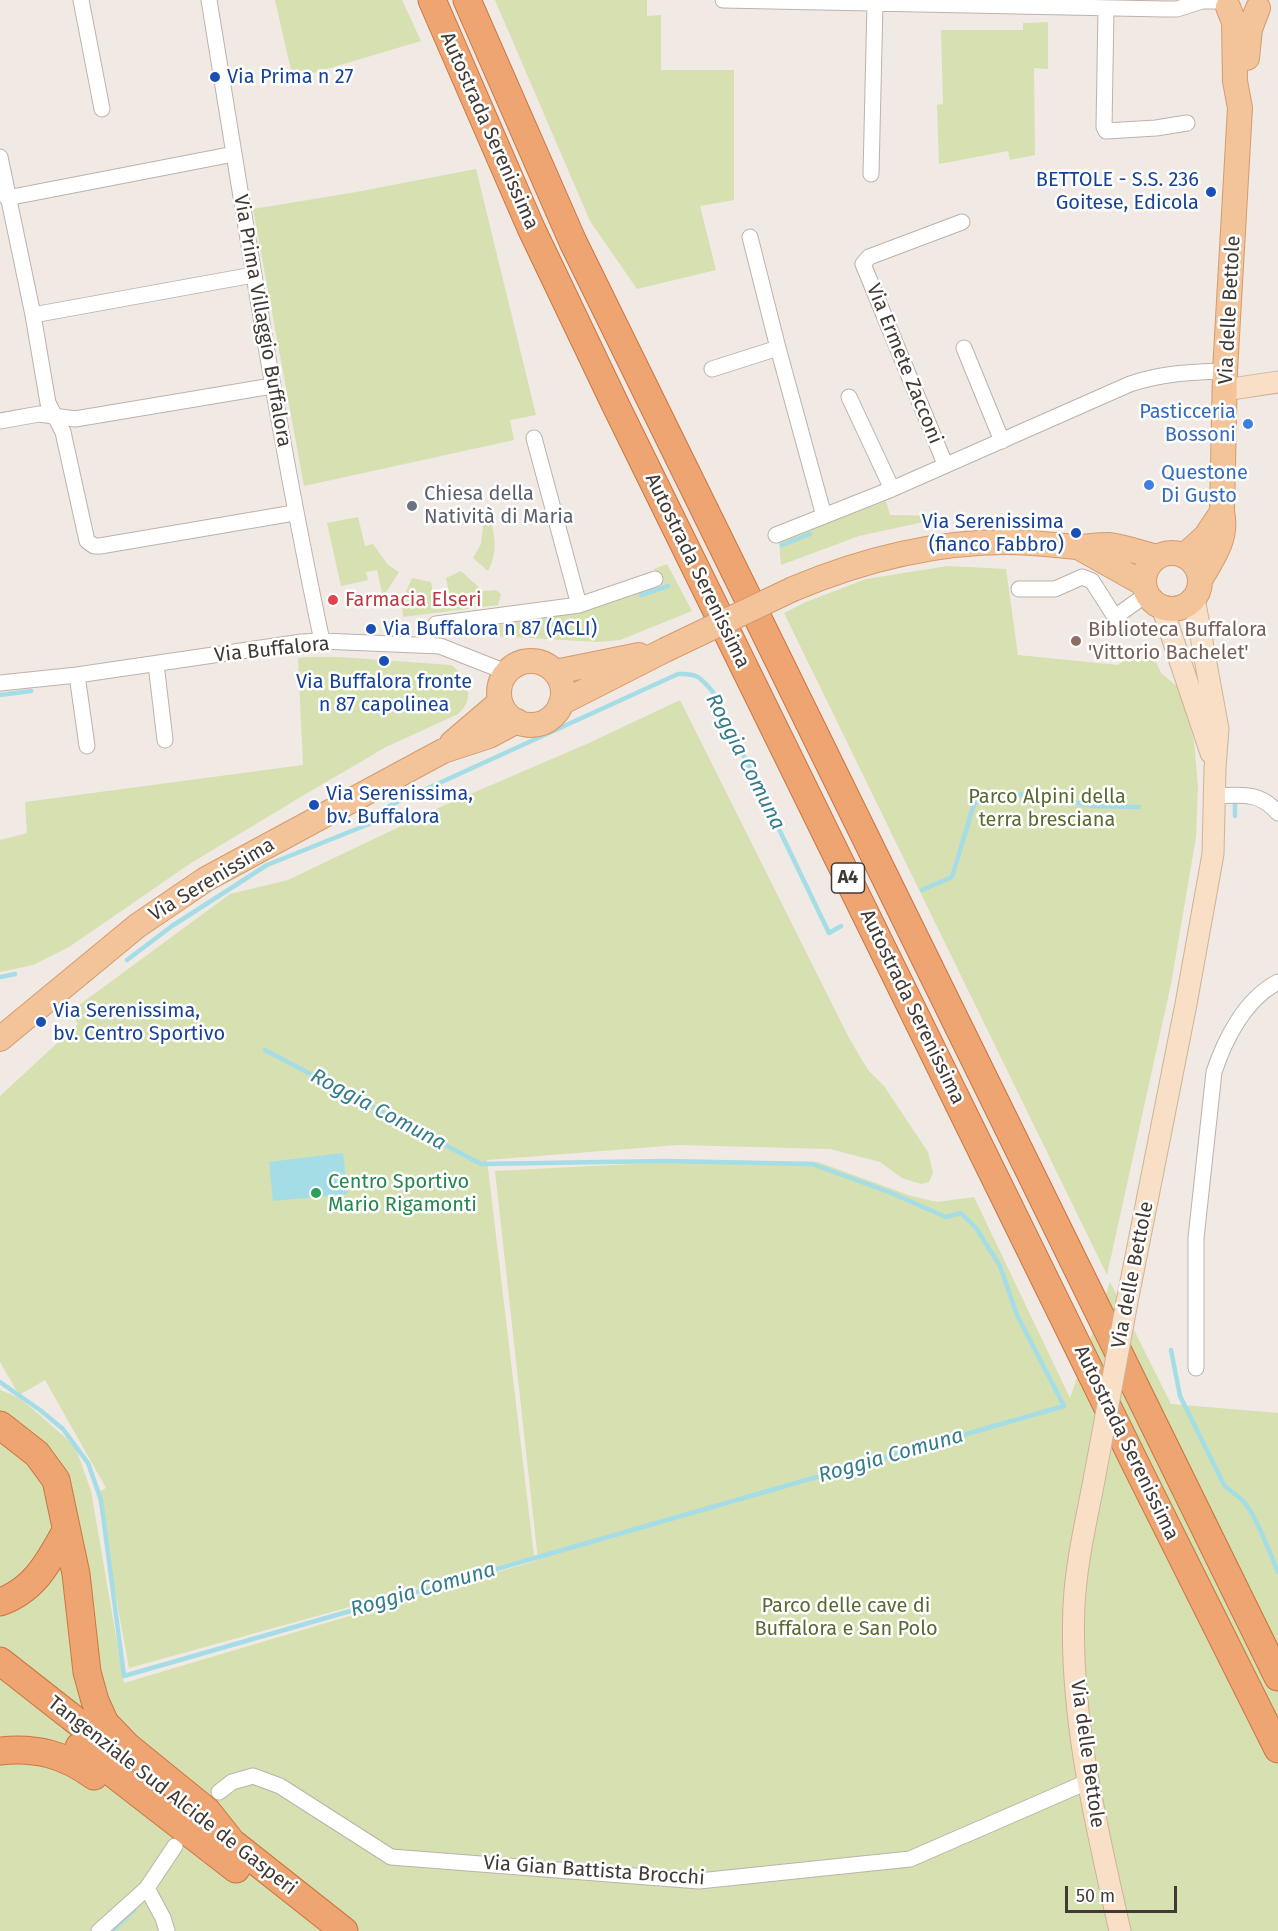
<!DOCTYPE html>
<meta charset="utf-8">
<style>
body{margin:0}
#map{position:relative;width:1278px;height:1931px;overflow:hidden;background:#f0e9e4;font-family:"Fira Sans",sans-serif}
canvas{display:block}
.scale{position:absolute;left:1065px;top:1886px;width:112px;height:27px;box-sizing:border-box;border:3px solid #413934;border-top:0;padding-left:8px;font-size:18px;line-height:21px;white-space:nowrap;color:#413934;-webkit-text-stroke:4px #fff;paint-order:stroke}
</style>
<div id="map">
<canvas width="1278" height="1931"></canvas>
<div class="scale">50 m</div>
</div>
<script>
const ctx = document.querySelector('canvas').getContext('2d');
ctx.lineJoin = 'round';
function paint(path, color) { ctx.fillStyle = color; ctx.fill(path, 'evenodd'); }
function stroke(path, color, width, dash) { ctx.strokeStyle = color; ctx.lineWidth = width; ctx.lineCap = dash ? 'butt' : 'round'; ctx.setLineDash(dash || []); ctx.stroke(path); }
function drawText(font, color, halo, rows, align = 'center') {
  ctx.font = font + ' "Fira Sans",sans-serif'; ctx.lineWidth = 5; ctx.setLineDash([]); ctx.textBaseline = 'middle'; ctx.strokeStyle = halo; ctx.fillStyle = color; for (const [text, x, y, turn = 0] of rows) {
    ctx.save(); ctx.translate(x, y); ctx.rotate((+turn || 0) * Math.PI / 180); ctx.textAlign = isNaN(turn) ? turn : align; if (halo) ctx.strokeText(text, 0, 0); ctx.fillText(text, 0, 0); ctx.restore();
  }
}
const green = new Path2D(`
 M275,0H402L421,41L293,79Z
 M495,0H647V16L661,15V70H734V200L700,206L716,270L637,289L590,221Z
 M1048,22V69L1034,68L1035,155L1010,160L1008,151L939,164L937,105L943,104L941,30H1023V23Z
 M476,169L536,415L510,420L514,440L304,486L253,209L351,193Z
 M886,501L890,515L951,516L859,536L781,565L779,541Z
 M358,517L365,546L373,544L388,565L399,572L383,597L377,570L366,572L368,580L341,586L327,523Z
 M490,517C495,537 498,552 488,571L473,558L481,544L484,518Z
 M667,564L692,611L620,640L597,642L445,633L582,612L661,586L654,569Z
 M948,566L1006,569L1018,655L1118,665L1148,644L1161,673L1179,688L1194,741L1198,787L1196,837L1171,984L1107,1275L784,613L806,602L866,579Z
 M461,571L483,591L496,590L501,594L498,605L403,617L402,601L412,578L431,582L434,599L450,597L446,578Z
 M308,657H339L451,665C468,677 476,700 458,714L386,747L309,792L191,863L69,947L33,965L0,972V840L27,833L25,802L303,765L298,658Z
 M680,700L849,1038L868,1070L884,1086L928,1152L933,1173L929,1182L921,1184L902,1178L880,1162L830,1149L678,1145L487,1160L534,1556L129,1668L97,1493L106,1488L45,1380L19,1395L0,1362V1096L78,1024L71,1011L230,894L288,880L445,805L589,743Z
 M710,1160L818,1162L911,1196L937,1202L974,1197L1070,1398L1110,1282L1171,1404L1278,1413V1931H0V1390L20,1398L75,1446L91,1491L124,1683L538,1560L495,1171Z`);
const water = new Path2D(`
 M343,1153L348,1194L273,1201L269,1162Z`);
const stream = new Path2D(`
 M782,545L810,534
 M641,595L668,586
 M0,695L31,691
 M1235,816V800
 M922,890L952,877L974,804L998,794L1037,795L1093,806L1139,807
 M127,960L172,926L267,865L384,818L389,806L678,674C697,673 700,677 713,692L829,933L841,926
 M0,977L15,974
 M1171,1350L1180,1396L1224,1485C1230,1491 1236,1494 1242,1500C1255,1512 1270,1554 1278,1572
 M0,1382L40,1410L63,1429L88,1463L101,1500L124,1676L1064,1406L1017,1315L1000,1266L976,1228L961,1213L946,1217L889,1192L812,1164L665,1161L481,1164L265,1050
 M112,1931L134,1910`);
const street = new Path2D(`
 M81,0L102,109
 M209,0C244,214 277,429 322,641
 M723,0L1164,9H1177L1202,1H1221
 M1106,8L1104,127L1106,131L1156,128L1187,123
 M0,157L33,315L48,403L63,432L87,541L94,546H100L294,513
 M871,174L875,4
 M7,198L234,154
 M750,237L778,348L824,516
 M33,315L253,275
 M964,348L1002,441
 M712,369L778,348
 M849,397L892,489
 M0,421L39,414L75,419L272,386
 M534,438L579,605
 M945,464L863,264L869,257L962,222
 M776,535L892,489L1130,384C1162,373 1192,372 1225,371
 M1019,589H1055L1082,577L1092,581L1115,617L1147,594
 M425,645L427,635L436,624L579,605L655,579
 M156,664L165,740
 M77,675L87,746
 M0,683L77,675L302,642L322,641L440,646L506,672
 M1214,796C1241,795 1259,791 1278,813
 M1196,1368V1238L1214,1072C1225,1039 1245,999 1278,982
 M219,1792L232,1782L253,1776L280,1786L391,1857L699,1881L910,1859L1087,1782
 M147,1888L163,1918L167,1931
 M99,1931L147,1888L175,1846`);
const secondary = new Path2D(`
 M1225,390L1278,382
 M1162,607L1211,753
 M1127,1302L1186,1004L1213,854L1215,768L1218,729L1194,598
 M1095,1475C1087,1518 1076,1562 1074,1606C1069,1716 1096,1824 1120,1931`);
const primary = new Path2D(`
 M1247,58L1250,29L1258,8
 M1078,547L1144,584
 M1144 581a28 28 0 1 1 56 0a28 28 0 1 1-56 0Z
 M1184,556L1206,536L1222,512
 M1200,580C1213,558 1228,538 1222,512L1225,371L1240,108L1235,81L1234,22L1228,7
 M793,589C862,560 932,542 1007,542C1030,542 1053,545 1076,547C1086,547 1097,545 1108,545C1125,547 1141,553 1157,557
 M499 693a32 32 0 1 1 64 0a32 32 0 1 1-64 0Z
 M555,672L639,655
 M561,703L665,650
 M452,743L500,702
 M0,1039L137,926L206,879L443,751L489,736L517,721`);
const highway = new Path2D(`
 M432,0L531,228L616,406L1138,1469L1278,1749
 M467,0L573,242L1278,1677
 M0,1425L37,1454L56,1480L76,1574L87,1672L95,1701L105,1723L127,1746L207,1811L234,1845
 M0,1602C35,1590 49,1561 66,1531
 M0,1661L116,1752
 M79,1747L236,1869
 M0,1751C37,1747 65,1755 94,1776
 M220,1833L344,1931`);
const secondaryBridge = new Path2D(`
 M1095,1475L1127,1302`);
const primaryBridge = new Path2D(`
 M665,650L793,589`);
const markers = [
 [215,77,6,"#1a4fb4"],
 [1211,192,6,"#1a4fb4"],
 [1248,424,6,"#3f7fe0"],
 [1149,485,6,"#3f7fe0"],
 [412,506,6,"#6b7280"],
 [1076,533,6,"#1a4fb4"],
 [333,600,6,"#e0444e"],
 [371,629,6,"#1a4fb4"],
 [1076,641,6,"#8d6e63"],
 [384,661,6,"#1a4fb4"],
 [314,805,6,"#1a4fb4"],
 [41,1022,6,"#1a4fb4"],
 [316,1193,6,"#2e9e5b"]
];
const shields = [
 [848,878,33]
];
const shieldNames = [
 ["A4",848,878]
];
const transitNames = [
 ["Via Prima n 27",227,77],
 ["BETTOLE - S.S. 236",1199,180,"right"],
 ["Goitese, Edicola",1199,203,"right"],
 ["Via Serenissima",1064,522,"right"],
 ["(fianco Fabbro)",1064,545,"right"],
 ["Via Buffalora n 87 (ACLI)",383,629],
 ["Via Buffalora fronte",384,682,"center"],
 ["n 87 capolinea",384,705,"center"],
 ["Via Serenissima,",326,794],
 ["bv. Buffalora",326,817],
 ["Via Serenissima,",53,1011],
 ["bv. Centro Sportivo",53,1034]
];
const streetNames = [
 ["Autostrada Serenissima",489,131,66],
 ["Via delle Bettole",1230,310,-87],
 ["Via Prima Villaggio Buffalora",262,321,80],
 ["Via Ermete Zacconi",904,364,68],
 ["Autostrada Serenissima",697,571,64],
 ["Via Buffalora",272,650,-6],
 ["Via Serenissima",212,880,-31],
 ["Autostrada Serenissima",912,1007,64],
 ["Via delle Bettole",1133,1275,-79],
 ["Autostrada Serenissima",1126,1443,64],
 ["Via delle Bettole",1087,1754,82],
 ["Tangenziale Sud Alcide de Gasperi",172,1796,38],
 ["Via Gian Battista Brocchi",594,1871,4]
];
const shopNames = [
 ["Pasticceria",1236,412],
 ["Bossoni",1236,435],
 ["Questone",1161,473,"left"],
 ["Di Gusto",1161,496,"left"]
];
const worshipNames = [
 ["Chiesa della",424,494],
 ["Natività di Maria",424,517]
];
const healthNames = [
 ["Farmacia Elseri",345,600]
];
const educationNames = [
 ["Biblioteca Buffalora",1088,630],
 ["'Vittorio Bachelet'",1088,653]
];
const parkNames = [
 ["Parco Alpini della",1047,797],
 ["terra bresciana",1047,820],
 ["Parco delle cave di",846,1606],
 ["Buffalora e San Polo",846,1629]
];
const leisureNames = [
 ["Centro Sportivo",328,1182],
 ["Mario Rigamonti",328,1205]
];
const waterNames = [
 ["Roggia Comuna",745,762,63],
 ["Roggia Comuna",378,1110,28],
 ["Roggia Comuna",891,1456,-16],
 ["Roggia Comuna",423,1590,-16]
];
paint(green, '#d6e0b0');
paint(water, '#a5dde7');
stroke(stream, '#a5dde7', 4.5);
stroke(street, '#bdb2aa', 17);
stroke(secondary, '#ceb39a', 23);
stroke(primary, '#d59b6c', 26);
stroke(highway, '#cb7642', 29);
stroke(street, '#fff', 15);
stroke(secondary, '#f8dfc5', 21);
stroke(primary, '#f3c39a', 24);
stroke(highway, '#eea571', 27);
stroke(secondaryBridge, '#ceb39a', 23, []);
stroke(primaryBridge, '#d59b6c', 26, []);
stroke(secondaryBridge, '#f8dfc5', 21);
stroke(primaryBridge, '#f3c39a', 24);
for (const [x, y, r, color] of markers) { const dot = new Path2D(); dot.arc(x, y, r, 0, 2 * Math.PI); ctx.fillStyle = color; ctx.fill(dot); stroke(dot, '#fff', 2); }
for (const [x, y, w] of shields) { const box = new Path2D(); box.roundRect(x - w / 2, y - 15, w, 30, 4.5); ctx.fillStyle = '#fff'; ctx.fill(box); stroke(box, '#413934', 1.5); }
drawText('bold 18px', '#413934', null, shieldNames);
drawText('20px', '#164399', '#fff', transitNames, 'left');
drawText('20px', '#413934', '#fff', streetNames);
drawText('20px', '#366cbe', '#fff', shopNames, 'right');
drawText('20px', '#5b616d', '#fff', worshipNames, 'left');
drawText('20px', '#be3a42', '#fff', healthNames, 'left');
drawText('20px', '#785e54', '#fff', educationNames, 'left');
drawText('20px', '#556b2f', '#fff', parkNames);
drawText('20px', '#27864d', '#fff', leisureNames, 'left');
drawText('italic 21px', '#347c8b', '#fff', waterNames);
</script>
